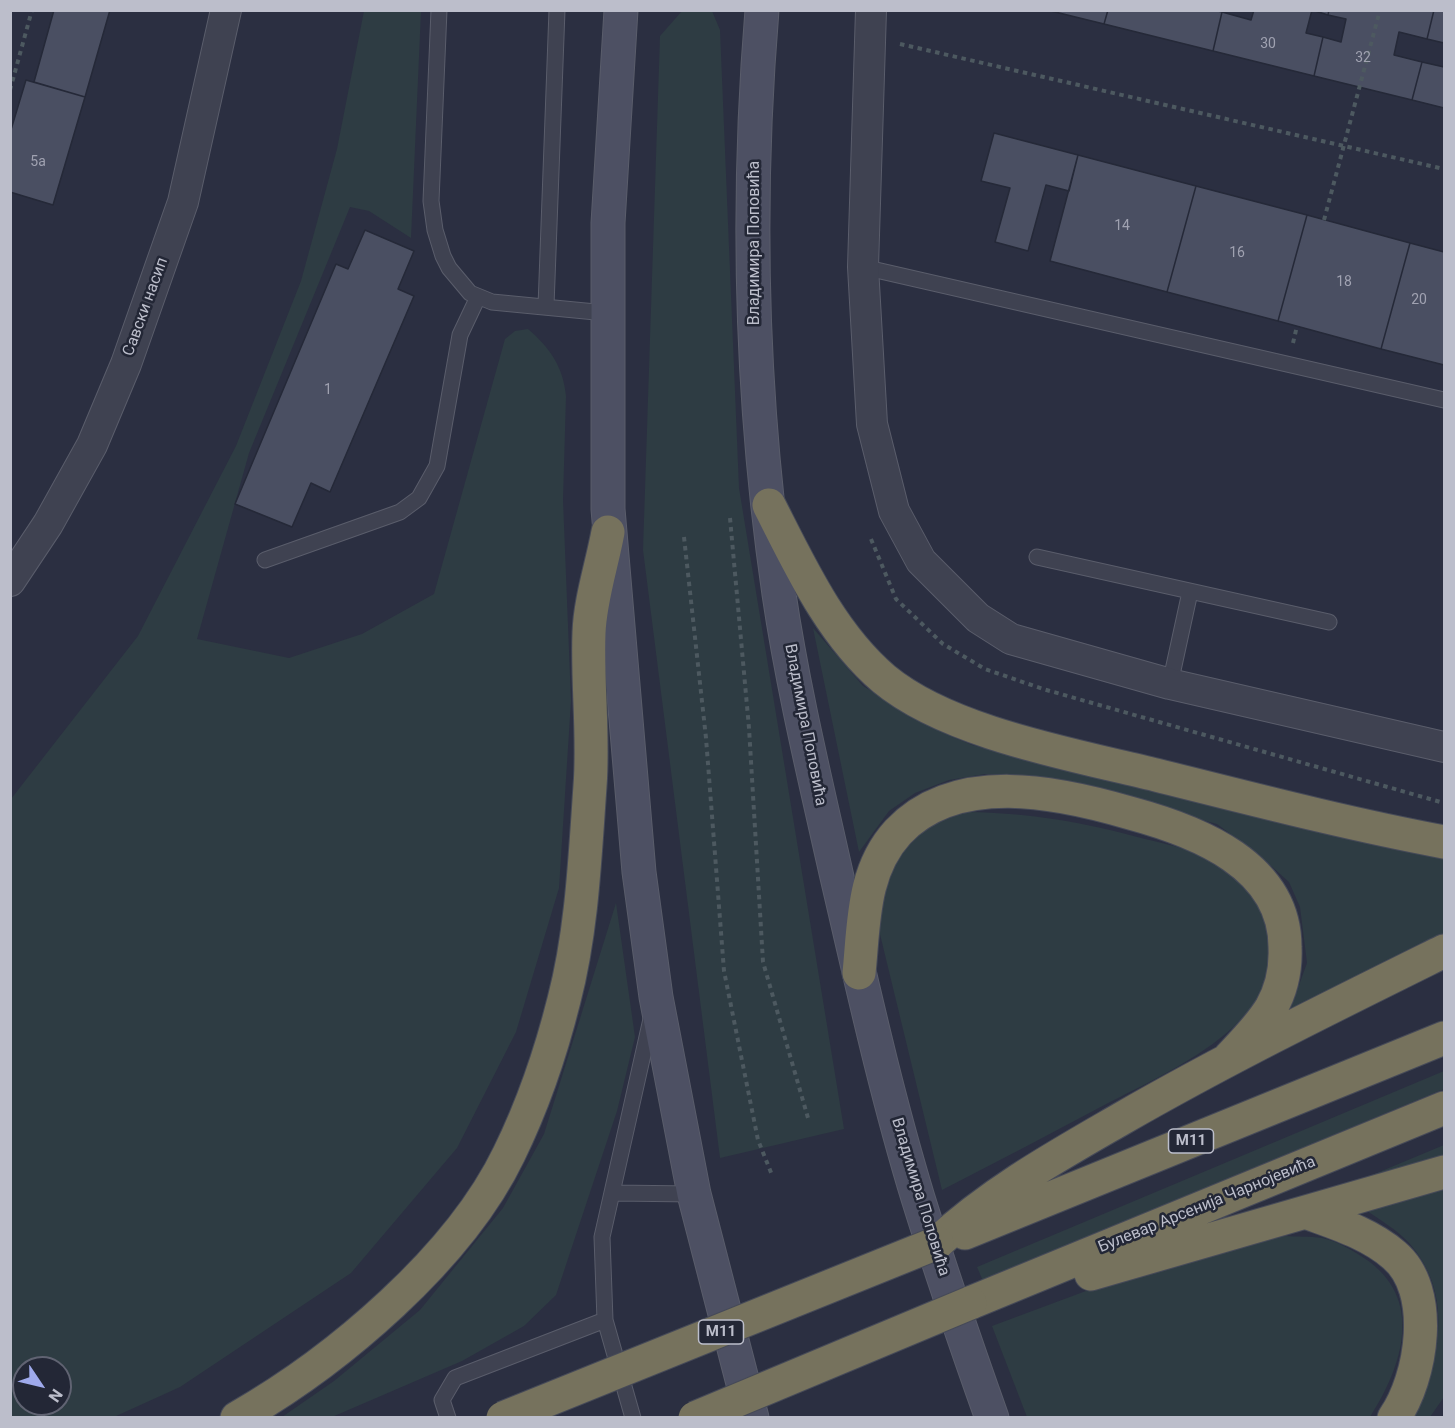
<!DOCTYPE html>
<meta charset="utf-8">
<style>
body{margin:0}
#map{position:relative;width:1455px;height:1428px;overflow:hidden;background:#2b2f41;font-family:Roboto,sans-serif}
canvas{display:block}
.frame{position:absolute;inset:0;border:12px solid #bcbecb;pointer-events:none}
.north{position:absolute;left:12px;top:1356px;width:60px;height:60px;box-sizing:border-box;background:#232736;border:2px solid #606372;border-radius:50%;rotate:125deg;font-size:16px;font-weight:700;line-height:24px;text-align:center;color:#bcbecb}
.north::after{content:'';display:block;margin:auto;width:21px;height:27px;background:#9faaec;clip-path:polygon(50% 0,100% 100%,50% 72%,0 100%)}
</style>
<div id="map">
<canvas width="1455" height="1428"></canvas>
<div class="frame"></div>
<div class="north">N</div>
</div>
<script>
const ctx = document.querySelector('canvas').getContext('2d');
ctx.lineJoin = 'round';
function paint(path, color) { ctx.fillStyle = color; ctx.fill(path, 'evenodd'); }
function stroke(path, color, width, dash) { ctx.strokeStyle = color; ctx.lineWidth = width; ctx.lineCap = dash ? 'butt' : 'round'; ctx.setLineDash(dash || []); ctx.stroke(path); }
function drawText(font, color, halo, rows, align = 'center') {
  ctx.font = font + ' Roboto,sans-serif'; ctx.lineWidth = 5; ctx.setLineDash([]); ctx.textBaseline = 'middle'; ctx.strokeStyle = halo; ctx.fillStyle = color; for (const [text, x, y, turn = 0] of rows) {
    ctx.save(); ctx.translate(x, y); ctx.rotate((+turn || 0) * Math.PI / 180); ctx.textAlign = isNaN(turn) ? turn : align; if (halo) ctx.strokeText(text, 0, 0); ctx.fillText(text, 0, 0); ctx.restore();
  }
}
const green = new Path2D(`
 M364,11H421L411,238L369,211L350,207L249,453L197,639L289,658L362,634L434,594L505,339L515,331L528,329C550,348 563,366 566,396L563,500L571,701L559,888L516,1032L457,1148L351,1273L180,1387L114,1417H11V799L138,636L236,446L301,281L337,149ZM24,1368H60V1404H24Z
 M682,11H712L720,30L739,488L844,1129L720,1158L643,550L660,36Z
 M813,628L863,686L939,731L972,745L1444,857V938L1290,1010L1307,963L1300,907L1289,882L1261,857L1217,824L1043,778L985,774L949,780L915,793L889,811L859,852Z
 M967,812C1031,813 1083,822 1145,839C1171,845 1199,851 1222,865C1249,881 1268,912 1269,943C1269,980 1266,993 1240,1020C1210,1053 1150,1082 1110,1102C1054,1132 998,1161 942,1190L878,926L881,891L909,839L931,823Z
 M616,903L635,1037L617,1111L556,1295L524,1326L462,1361L332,1417H282L334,1381L420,1310L503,1208L544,1134Z
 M1444,1071V1089L983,1281L977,1267Z
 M1444,1145V1161L1336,1190Z
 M1444,1182V1397L1430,1417H1414C1439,1361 1455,1296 1410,1244C1398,1230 1378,1219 1363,1208Z
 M1285,1236C1297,1237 1310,1236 1322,1238C1337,1241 1352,1250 1364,1258C1425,1298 1403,1366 1370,1417H1027L992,1326L1145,1269Z`);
const building = new Path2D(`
 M54,10H110L85,97L34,82Z
 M1047,10H1108L1104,24Z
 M1108,10H1214L1222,12L1213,51L1104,24Z
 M1254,10H1312L1306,33L1323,37L1314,76L1213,51L1222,12L1251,20Z
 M1312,10H1329L1328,15Z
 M1329,10H1434L1427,39L1399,32L1394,55L1422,62L1412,100L1314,76L1323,37L1341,42L1346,19L1328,15Z
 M1434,10H1444V43L1427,39Z
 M1422,62L1444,67V108L1412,100Z
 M26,80L85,97L53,205L10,192V133Z
 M994,133L1078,155L1069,191L1046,185L1028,251L995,242L1010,188L981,181Z
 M1078,155L1196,186L1167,292L1050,261Z
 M1196,186L1307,215L1278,321L1167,292Z
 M1307,215L1410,243L1381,349L1278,321Z
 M365,230L414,251L398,289L414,296L330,492L311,483L292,527L235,504L336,264L348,269Z
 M1410,243L1444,252V365L1381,349Z`);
const path = new Path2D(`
 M900,44L1444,169
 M10,90L32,10
 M1324,220L1380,10
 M1293,343L1297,326
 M730,518L749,728L763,962L808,1118
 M684,537L706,738L724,971L758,1140L772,1175
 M871,539L896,599L943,644L985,669L1043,689L1444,803`);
const lane = new Path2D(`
 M439,10L431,201L435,230L443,256L449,268L470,293L492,302L606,313
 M863,267L1444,400
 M546,306L557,10
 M1037,557L1329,622
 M265,560L400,512L419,498L437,466L460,335L478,297
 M1170,684L1190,592
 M613,1193L694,1194
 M448,1418L442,1400L455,1378L605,1320
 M633,1418L605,1320L602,1237L651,1019`);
const street = new Path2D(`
 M871,10L863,267L872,424L894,511L921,561L978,618L1011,639L1170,684L1444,747
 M10,581L48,524L92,445L126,364L183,202L226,10`);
const secondary = new Path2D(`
 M621,10L608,223V509L639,872L656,997L694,1194L752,1418
 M762,10C746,204 751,401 779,594C793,689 816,783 837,877C862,984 886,1093 918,1198C941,1272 966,1345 992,1418`);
const highway = new Path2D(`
 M769,505C800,566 831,634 884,679C949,733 1075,755 1156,775C1252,799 1348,824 1444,842
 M859,973C864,924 862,871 898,832C957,770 1058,792 1130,813C1197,831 1285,865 1285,947C1286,969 1282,989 1271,1008C1260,1026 1245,1041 1230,1057
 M1308,1213C1338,1224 1370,1234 1394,1255C1436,1290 1422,1378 1394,1418
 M965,1233L1444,1038
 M937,1243C992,1192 1057,1156 1121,1119C1227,1058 1335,1005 1444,951
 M1091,1274L1444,1172
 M970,1303L1444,1108
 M237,1418C337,1361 459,1258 509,1154C533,1105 551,1052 564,1000C582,931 585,857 590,786C594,736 587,684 589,633C590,600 602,565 608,532`);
const highwayBridge = new Path2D(`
 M503,1418L937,1243
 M695,1418L970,1303`);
const numberNames = [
 ["30",1268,44],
 ["32",1363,58],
 ["5a",38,162],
 ["14",1122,226],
 ["16",1237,253],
 ["18",1344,282],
 ["20",1419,300],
 ["1",328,390]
];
const shields = [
 [1191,1141,45],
 [721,1332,45]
];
const shieldNames = [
 ["M11",1191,1141],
 ["M11",721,1332]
];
const streetNames = [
 ["Владимира Поповића",755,243,-90],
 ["Савски насип",146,307,-70],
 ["Владимира Поповића",805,725,79],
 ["Владимира Поповића",920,1197,73],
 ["Булевар Арсенија Чарнојевића",1207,1205,-22]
];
paint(green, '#2e3c43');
paint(building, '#4a4f62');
stroke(building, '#252938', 1.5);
stroke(lane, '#5a5d6b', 17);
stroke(street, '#5a5d6b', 32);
stroke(secondary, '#5a5d6b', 35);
stroke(highway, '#464a58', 35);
stroke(path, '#4d5960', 4, [4.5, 4.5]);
stroke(lane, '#3f4251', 15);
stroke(street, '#3f4251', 30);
stroke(secondary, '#4d5063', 33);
stroke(highway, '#76725d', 33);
stroke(highwayBridge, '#464a58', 35, []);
stroke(highwayBridge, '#76725d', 33);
drawText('14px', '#a0a2b1', null, numberNames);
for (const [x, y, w] of shields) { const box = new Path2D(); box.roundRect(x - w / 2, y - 12, w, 24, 4.5); ctx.fillStyle = '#232736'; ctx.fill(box); stroke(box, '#bcbecb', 1.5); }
drawText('bold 15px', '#bcbecb', null, shieldNames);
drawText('16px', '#bcbecb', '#232736', streetNames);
</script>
